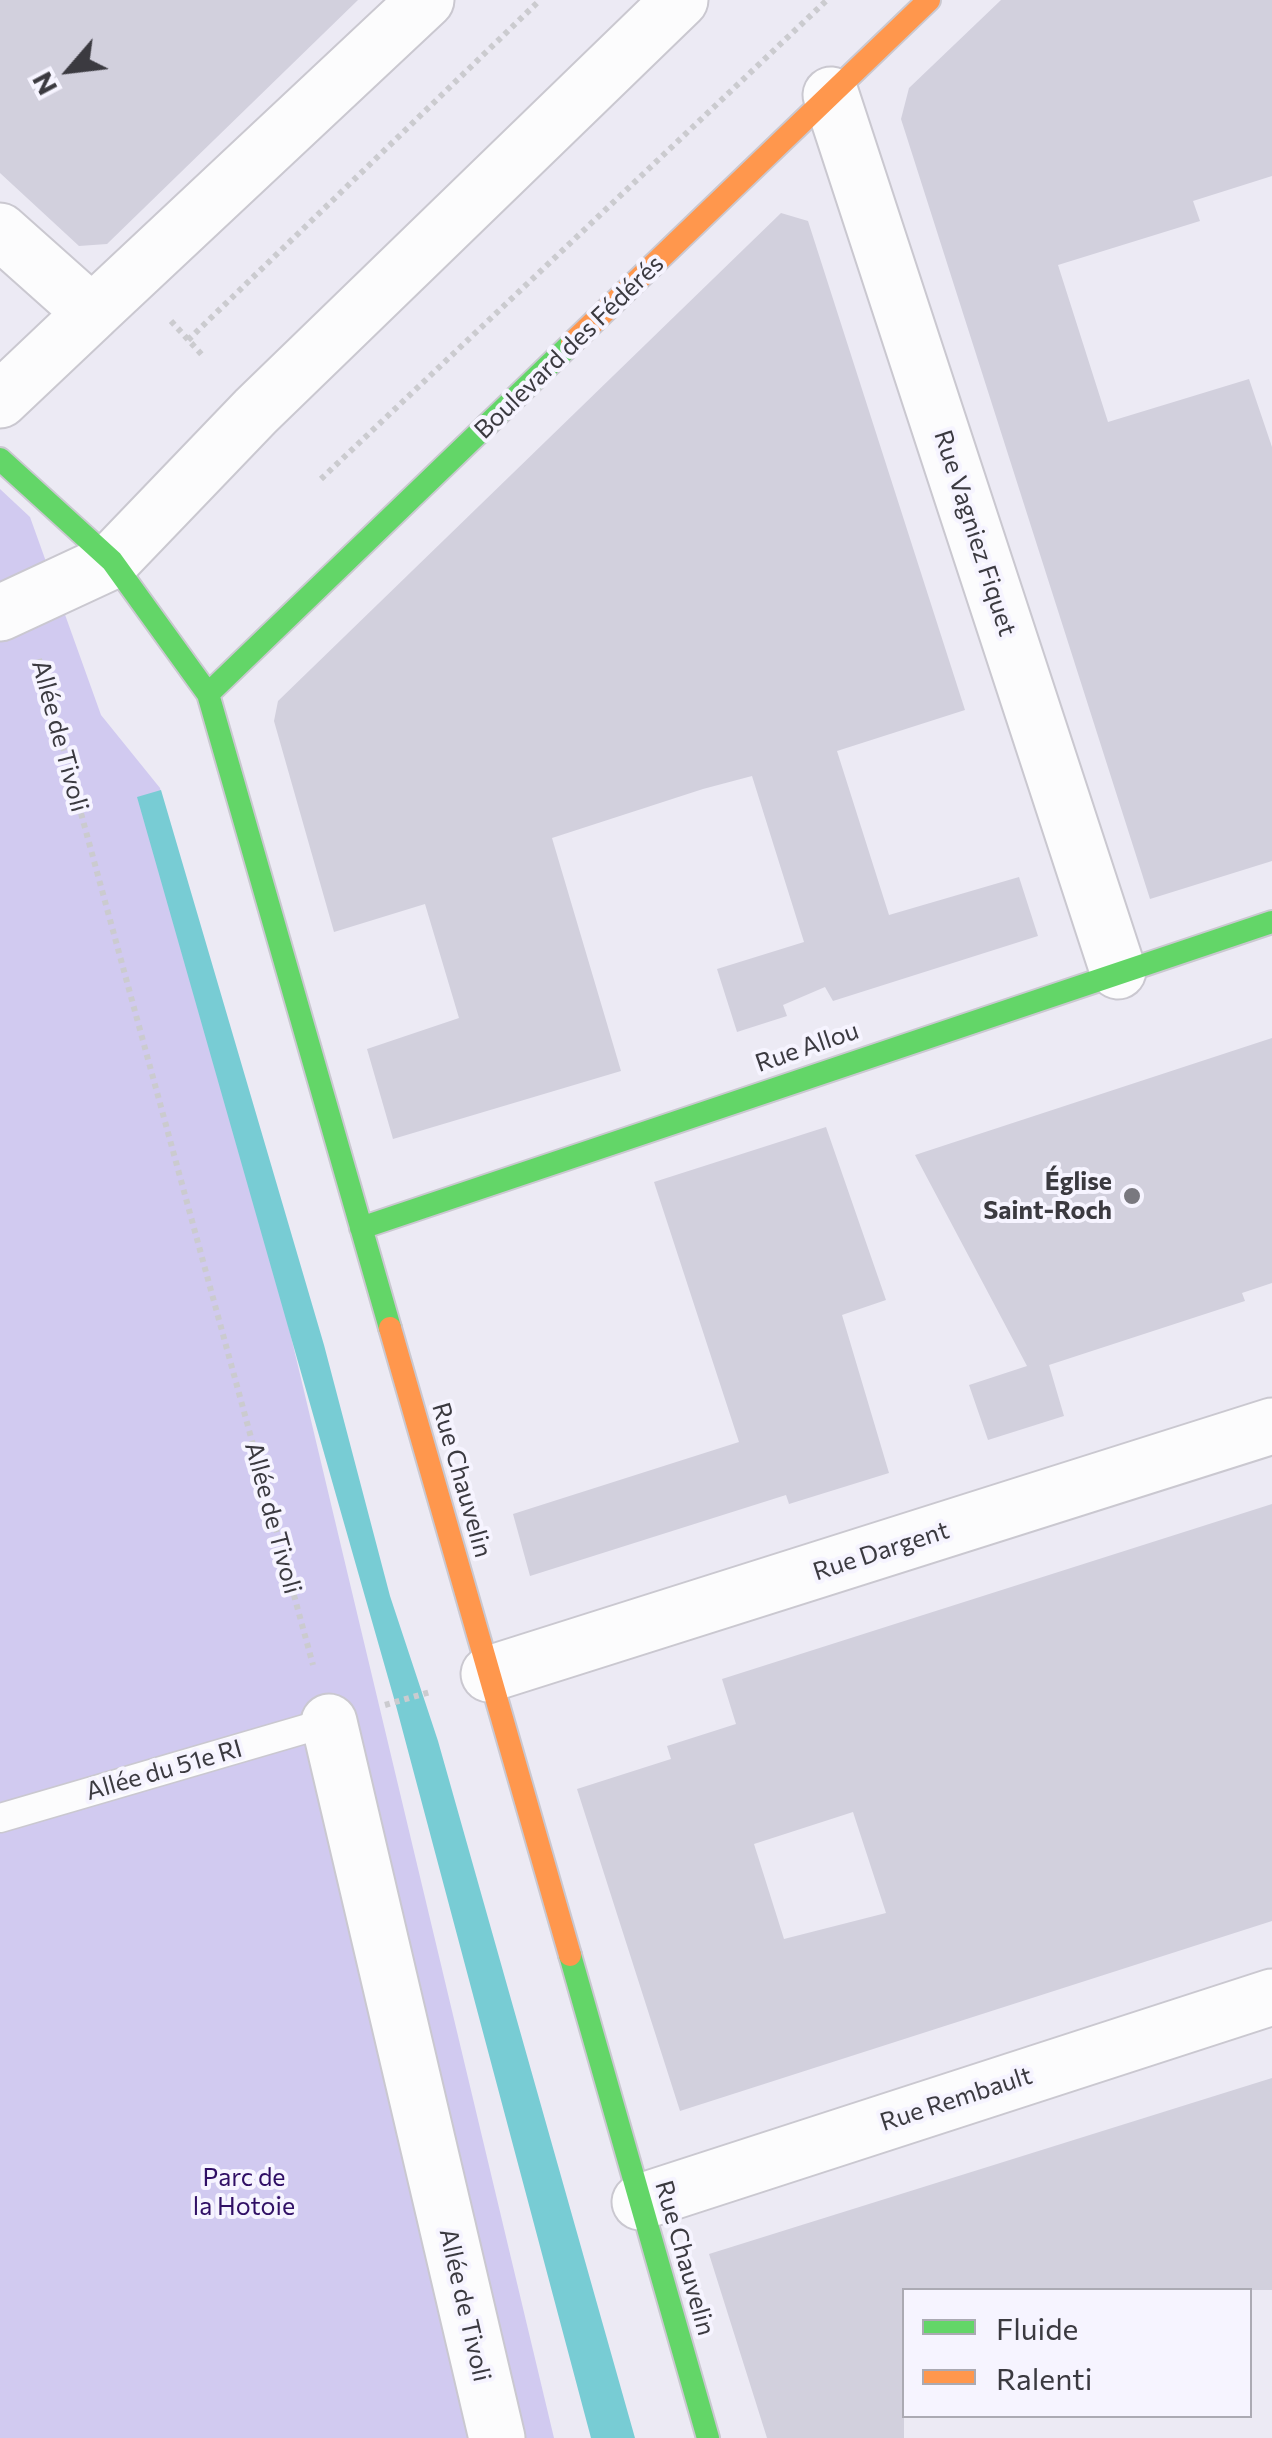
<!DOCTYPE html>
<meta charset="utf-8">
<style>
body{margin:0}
#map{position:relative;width:1272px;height:2438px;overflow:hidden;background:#eceaf4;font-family:Commissioner,sans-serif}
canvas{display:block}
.legend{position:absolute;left:902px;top:2288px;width:350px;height:130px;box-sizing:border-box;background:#f6f4ff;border:2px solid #abaab3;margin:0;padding:12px 18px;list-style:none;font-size:30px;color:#3b3a40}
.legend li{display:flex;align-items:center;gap:20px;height:50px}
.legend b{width:50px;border:2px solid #abaab3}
.north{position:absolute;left:20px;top:20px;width:100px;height:100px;-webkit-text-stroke:8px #f6f4ff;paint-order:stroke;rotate:242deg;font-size:28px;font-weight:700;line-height:40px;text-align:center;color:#3b3a40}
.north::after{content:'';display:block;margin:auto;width:35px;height:45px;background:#3b3a40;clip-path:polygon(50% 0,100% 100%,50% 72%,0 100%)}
</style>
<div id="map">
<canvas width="1272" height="2438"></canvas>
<ul class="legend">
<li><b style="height:12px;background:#63d668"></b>Fluide</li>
<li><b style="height:12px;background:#ff974d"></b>Ralenti</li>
</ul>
<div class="north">N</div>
</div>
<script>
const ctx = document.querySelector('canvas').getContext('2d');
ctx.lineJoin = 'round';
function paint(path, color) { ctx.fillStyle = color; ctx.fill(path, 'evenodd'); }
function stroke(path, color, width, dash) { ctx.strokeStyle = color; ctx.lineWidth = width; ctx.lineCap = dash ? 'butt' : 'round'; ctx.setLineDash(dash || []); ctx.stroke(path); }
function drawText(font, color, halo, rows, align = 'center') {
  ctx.font = font + ' Commissioner,sans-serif'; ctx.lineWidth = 8; ctx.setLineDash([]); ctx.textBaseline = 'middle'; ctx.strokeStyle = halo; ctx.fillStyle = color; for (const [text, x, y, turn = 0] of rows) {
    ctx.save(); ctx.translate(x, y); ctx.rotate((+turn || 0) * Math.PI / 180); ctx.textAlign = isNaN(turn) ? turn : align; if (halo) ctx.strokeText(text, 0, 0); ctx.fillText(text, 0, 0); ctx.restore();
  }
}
const green = new Path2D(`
 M0,489L30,517L101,715L160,788L554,2438H0Z`);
const water = new Path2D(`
 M161,790L324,1345L390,1596L438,1741L635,2438H591L395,1702L137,797Z`);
const building = new Path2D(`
 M0,0H358L107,244L79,246L0,173Z
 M1001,0H1272V176L1193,201L1200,221L1058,265L1108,422L1249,379L1272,447V861L1150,899L901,119L909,88Z
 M781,213L808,221L965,710L837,751L889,915L1019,877L1038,936L833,1001L825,987L783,1005L787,1016L737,1032L717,969L804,942L752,776L703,789L552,838L621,1071L393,1139L367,1049L459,1018L425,904L334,932L274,721L278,701Z
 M1272,1038V1283L1242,1293L1245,1301L1049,1365L1064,1416L988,1440L969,1385L1027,1366L915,1155Z
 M826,1127L886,1300L842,1315L889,1473L789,1504L786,1495L530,1576L513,1514L739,1442L654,1182Z
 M1272,1504V1921L680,2111L577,1789L671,1759L667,1746L736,1724L722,1679ZM853,1812L886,1913L784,1939L754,1844Z
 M1272,2078V2290H904V2438H767L709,2254Z`);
const path = new Path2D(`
 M171,321L203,356
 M188,340L540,0
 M321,479L827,0
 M39,659L313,1665
 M385,1705L430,1692`);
const lane = new Path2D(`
 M0,1818L329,1722`);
const street = new Path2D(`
 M831,95L1118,971
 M0,231L92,313L0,400
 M92,313L426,0
 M0,613L112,561L256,411L680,0
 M489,1674L1272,1426
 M329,1722L497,2438
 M640,2202L1272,1997`);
const fast = new Path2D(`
 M0,459L112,561L208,694L390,1328
 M208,694L572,343
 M361,1228L1272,922
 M570,1955L708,2438`);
const slow = new Path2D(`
 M572,343L929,0
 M390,1328L570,1955`);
const markers = [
 [1132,1196,10,"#79787f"]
];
const streetNames = [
 ["Boulevard des Fédérés",569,347,-44],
 ["Rue Vagniez Fiquet",975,533,72],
 ["Allée de Tivoli",60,736,75],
 ["Rue Allou",807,1047,-19],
 ["Rue Chauvelin",462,1480,74],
 ["Allée de Tivoli",273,1518,75],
 ["Rue Dargent",881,1551,-18],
 ["Allée du 51e RI",164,1770,-16],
 ["Rue Rembault",956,2099,-18],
 ["Rue Chauvelin",685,2258,74],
 ["Allée de Tivoli",465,2305,77]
];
const poiNames = [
 ["Église",1112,1182],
 ["Saint-Roch",1112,1211]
];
const parkNames = [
 ["Parc de",244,2178],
 ["la Hotoie",244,2207]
];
paint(green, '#d1caf0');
paint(water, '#78ccd4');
paint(building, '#d2d0dd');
stroke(lane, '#cac8d0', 31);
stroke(street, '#cac8d0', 59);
stroke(fast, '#cac8d0', 26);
stroke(slow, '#cac8d0', 26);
stroke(path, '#cbcbcf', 6, [5, 5]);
stroke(lane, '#fcfcfd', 28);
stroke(street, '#fcfcfd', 55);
stroke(fast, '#63d668', 22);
stroke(slow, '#ff974d', 22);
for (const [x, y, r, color] of markers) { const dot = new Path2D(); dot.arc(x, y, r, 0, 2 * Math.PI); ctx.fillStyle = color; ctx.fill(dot); stroke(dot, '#f6f4ff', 4); }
drawText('25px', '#3b3a40', '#f6f4ff', streetNames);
drawText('bold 25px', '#3b3a40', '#f6f4ff', poiNames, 'right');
drawText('25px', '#300f65', '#f6f4ff', parkNames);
</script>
